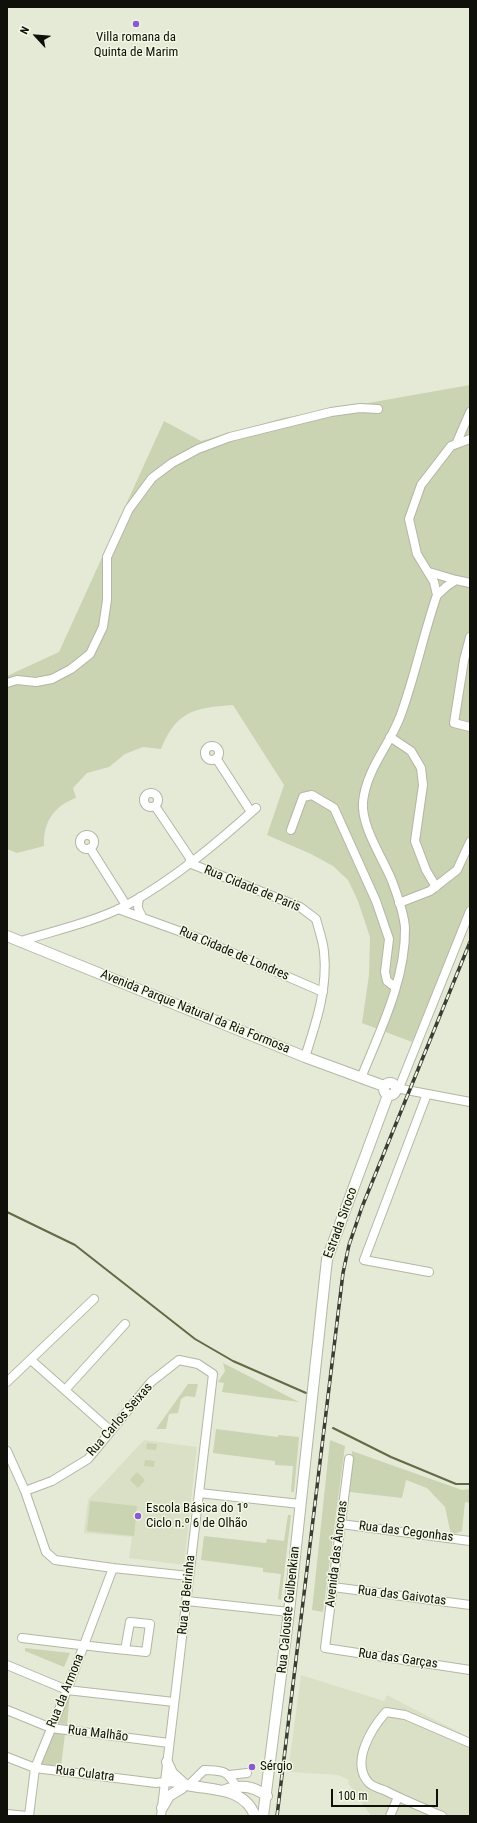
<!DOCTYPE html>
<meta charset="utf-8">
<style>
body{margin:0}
#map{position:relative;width:477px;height:1823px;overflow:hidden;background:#e5ead7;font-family:"Roboto Condensed",sans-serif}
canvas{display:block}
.frame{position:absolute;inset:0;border:8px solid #0e1009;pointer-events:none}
.north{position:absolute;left:16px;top:16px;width:40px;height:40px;-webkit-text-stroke:3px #f2f8e4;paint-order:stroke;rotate:296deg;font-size:11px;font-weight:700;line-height:16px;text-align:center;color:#0e1009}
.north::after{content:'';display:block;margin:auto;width:14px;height:18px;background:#0e1009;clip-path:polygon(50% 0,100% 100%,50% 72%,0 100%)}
.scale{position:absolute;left:331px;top:1789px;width:107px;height:18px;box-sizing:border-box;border:2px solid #0e1009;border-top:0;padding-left:5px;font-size:12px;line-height:14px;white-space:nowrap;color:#0e1009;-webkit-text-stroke:3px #f2f8e4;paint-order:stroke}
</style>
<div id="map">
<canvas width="477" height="1823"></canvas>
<div class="frame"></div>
<div class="north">N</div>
<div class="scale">100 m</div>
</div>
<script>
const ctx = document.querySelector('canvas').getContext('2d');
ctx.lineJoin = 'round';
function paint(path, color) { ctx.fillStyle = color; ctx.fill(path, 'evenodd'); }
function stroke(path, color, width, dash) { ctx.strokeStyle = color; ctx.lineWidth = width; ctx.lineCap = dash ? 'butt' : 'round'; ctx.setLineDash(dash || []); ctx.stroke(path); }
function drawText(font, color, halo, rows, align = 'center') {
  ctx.font = font + ' "Roboto Condensed",sans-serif'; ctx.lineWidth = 3; ctx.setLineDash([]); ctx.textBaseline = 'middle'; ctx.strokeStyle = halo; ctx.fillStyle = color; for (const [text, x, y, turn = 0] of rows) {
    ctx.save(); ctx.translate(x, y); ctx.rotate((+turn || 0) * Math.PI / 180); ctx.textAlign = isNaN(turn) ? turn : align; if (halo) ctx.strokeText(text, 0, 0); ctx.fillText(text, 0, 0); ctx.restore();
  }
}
const built = new Path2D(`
 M144,1440L197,1447L184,1565L129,1558L132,1537L84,1533L88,1500Z
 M301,1675L384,1701L387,1695L470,1738V1816H371L348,1783L349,1780L338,1775L288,1772Z`);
const green = new Path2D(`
 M470,385V904L412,1042L362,1023L369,975L370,937L358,901L348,880L333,866L311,854L267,835L284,785L233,705C195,708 177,710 161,749L143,747L125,754L109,767L87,773L73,788L76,798C54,806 43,822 44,846L17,853L7,849V676L59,652L164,421L201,441L283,418Z
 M223,1363L299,1402L222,1392L224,1383L218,1382L225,1371Z
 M188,1384H198L195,1397L186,1396L181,1399L178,1413L169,1414L166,1429H156Z
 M216,1429L278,1437V1435L299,1437L294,1492H291L293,1466L275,1465V1461L213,1453Z
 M330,1440L345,1446L323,1612L312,1610Z
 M147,1443L157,1444L156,1450L146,1449Z
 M352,1451L462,1490L470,1489V1503L465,1502L462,1531L451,1535L445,1507L427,1488L406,1480L402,1498L350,1492Z
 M145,1460L155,1461L154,1467L144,1466Z
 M137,1472L145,1480L138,1488L130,1480Z
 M90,1501L137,1506L134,1536L87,1531Z
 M288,1515H291L281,1600L278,1599L281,1574L263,1572V1568L201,1560L204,1536L266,1543L267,1539L284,1541Z
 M25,1648L70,1653L64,1667L25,1651Z
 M70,1693L67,1725L58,1723L57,1722Z
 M54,1733L65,1734L61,1766L42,1765L40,1762Z`);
const stream = new Path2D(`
 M7,1212L75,1245L195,1339L233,1361L306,1393
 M333,1428L391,1457L456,1484H470`);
const minor = new Path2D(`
 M457,442L470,412
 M429,572L456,580
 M437,595L447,586L456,580L470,583
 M470,637L464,660L454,723L470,727
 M7,683L17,680L36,682L52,679L71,669L90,654L103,627L107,600V557L129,509L152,478L172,463L198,449L230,437L331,412L360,408L378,409
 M390,737L411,751L421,768L423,785L415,841L426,870L436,887
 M205 753a7 7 0 1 1 14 0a7 7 0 1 1-14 0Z
 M216,758L251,812
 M144 800a7 7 0 1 1 14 0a7 7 0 1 1-14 0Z
 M155,806L192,861
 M291,830L303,797L312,795L334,808L376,901L389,939L385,972L387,981L395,987
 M80 842a7 7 0 1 1 14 0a7 7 0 1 1-14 0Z
 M90,848L126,905
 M189,863L300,907L316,919C319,930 323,941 324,952C328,988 316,1023 305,1057
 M140,897C136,906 138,910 143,918
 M399,903L430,891L457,870L470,842
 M118,909L198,938L323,992
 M21,941C57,930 94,922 127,905C174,879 217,843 256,808
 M361,1078C380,1031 406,979 405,928C404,912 397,895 392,881C383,858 361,827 363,802C366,770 389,746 400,717C415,677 423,635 437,595L434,582L417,554L409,519L421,485L451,446L470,439
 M396,1088L470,1102
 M399,1088L470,911
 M427,1094L364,1260L429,1272
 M31,1360L111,1431
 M7,1382L94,1299
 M65,1390L125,1324
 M7,1451L25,1491L46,1552L55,1560L113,1568L189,1576
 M349,1459L325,1648L470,1670
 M25,1491L52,1481L88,1459L151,1382L179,1360L198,1364L213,1374L161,1816
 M199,1493L300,1504
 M341,1524L470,1541
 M333,1587L470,1605
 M187,1601L289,1612
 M22,1638C63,1643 105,1648 146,1652L150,1624L130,1622L125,1650
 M7,1665L67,1690L174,1702
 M7,1710L51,1728L169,1743
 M7,1757L35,1768L156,1783L165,1782
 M229,1775L247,1773
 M189,1785L204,1770C222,1771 226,1769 236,1786
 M7,1814L27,1816
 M29,1816L35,1768L67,1690L113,1568
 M390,1816L398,1797
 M442,1816C423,1808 404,1800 386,1791C381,1789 373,1787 369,1783C350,1763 371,1729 386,1712L405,1715L470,1743`);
const tertiary = new Path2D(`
 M7,936L305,1057L384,1086
 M384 1089a6 6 0 1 1 12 0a6 6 0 1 1-12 0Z
 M167,1762L172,1773L182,1782
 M165,1782C175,1779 181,1784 192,1786C216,1790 245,1789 255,1816
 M225,1790C241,1784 253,1786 267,1796
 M162,1808L169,1796L182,1788
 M263,1816L289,1612L327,1259L388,1095`);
const rail = new Path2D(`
 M277,1816L343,1273L349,1245L362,1207L470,942`);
const markers = [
 [136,24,4,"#8b59d2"],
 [138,1516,4,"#8b59d2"],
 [252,1767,4,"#8b59d2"]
];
const poiNames = [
 ["Villa romana da",136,38,"center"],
 ["Quinta de Marim",136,53,"center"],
 ["Escola Básica do 1º",146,1509],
 ["Ciclo n.º 6 de Olhão",146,1524],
 ["Sérgio",260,1767]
];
const streetNames = [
 ["Rua Cidade de Paris",252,889,22],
 ["Rua Cidade de Londres",234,954,23],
 ["Avenida Parque Natural da Ria Formosa",195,1012,22],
 ["Estrada Siroco",341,1223,-70],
 ["Rua Carlos Seixas",120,1420,-49],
 ["Rua das Cegonhas",406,1532,7],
 ["Avenida das Âncoras",337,1554,-83],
 ["Rua da Beirinha",187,1595,-84],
 ["Rua das Gaivotas",402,1596,7],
 ["Rua Calouste Gulbenkian",289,1610,-84],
 ["Rua das Garças",398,1659,8],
 ["Rua da Armona",66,1691,-68],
 ["Rua Malhão",98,1734,7],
 ["Rua Culatra",85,1774,7]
];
paint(built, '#d9e0c6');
paint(green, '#cad3b2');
stroke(stream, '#616a45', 2);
stroke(minor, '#b2b7a5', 10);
stroke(tertiary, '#b2b7a5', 12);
stroke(minor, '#fff', 8);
stroke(tertiary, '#fff', 10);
stroke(rail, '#3a3d33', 3.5);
stroke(rail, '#f2f8e4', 2, [6]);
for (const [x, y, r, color] of markers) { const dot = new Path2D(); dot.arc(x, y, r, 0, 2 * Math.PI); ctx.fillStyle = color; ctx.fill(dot); stroke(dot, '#f2f8e4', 1.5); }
drawText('13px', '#0e1009', '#f2f8e4', poiNames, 'left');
drawText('13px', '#0e1009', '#f2f8e4', streetNames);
</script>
